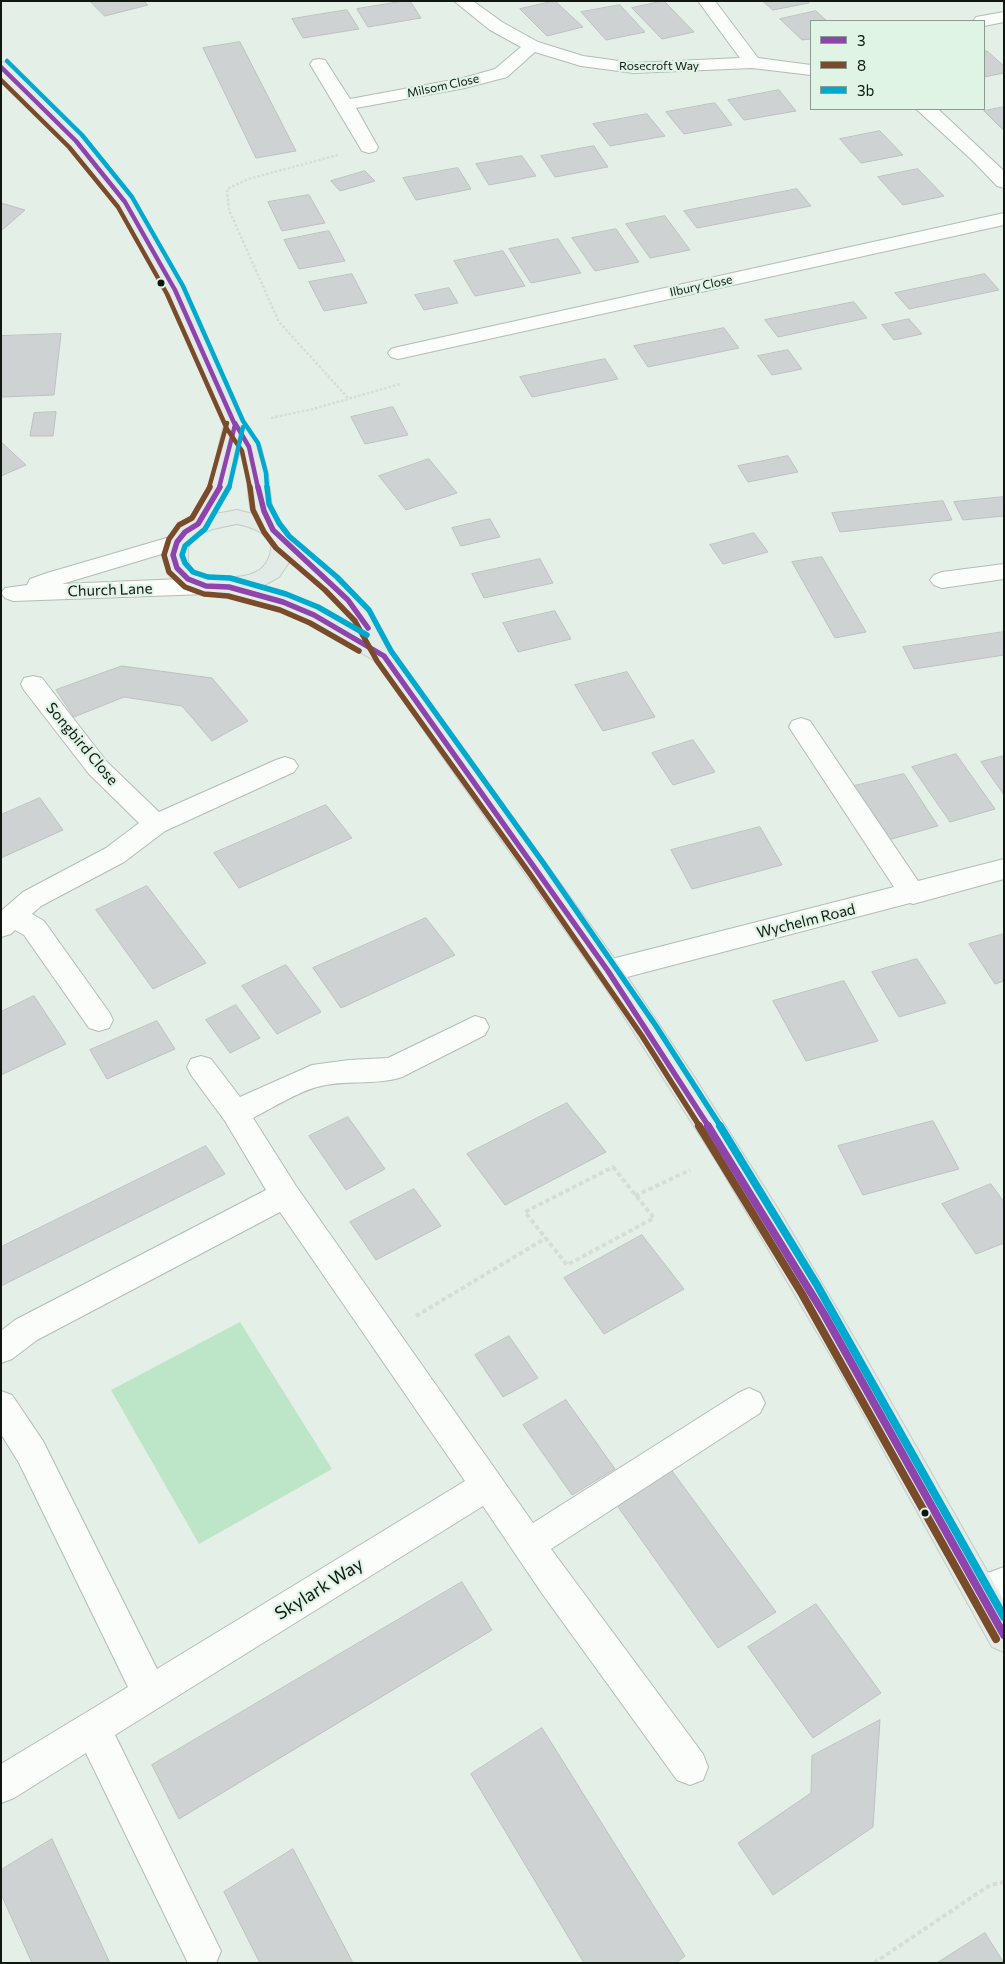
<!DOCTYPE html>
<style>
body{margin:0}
#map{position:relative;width:1005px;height:1964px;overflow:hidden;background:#e4efe7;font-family:Commissioner,sans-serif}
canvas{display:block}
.frame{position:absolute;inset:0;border:2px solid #101711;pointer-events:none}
.legend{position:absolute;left:810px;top:20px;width:175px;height:90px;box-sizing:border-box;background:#dff4e4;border:1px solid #8c9c90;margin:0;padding:6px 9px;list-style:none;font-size:15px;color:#101711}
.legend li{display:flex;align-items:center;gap:10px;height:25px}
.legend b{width:25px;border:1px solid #8c9c90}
</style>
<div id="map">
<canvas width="1005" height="1964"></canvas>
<div class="frame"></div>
<ul class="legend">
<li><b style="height:6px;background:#8e44ad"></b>3</li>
<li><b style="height:6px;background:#7a4b2a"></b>8</li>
<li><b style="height:6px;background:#00a9ce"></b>3b</li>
</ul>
</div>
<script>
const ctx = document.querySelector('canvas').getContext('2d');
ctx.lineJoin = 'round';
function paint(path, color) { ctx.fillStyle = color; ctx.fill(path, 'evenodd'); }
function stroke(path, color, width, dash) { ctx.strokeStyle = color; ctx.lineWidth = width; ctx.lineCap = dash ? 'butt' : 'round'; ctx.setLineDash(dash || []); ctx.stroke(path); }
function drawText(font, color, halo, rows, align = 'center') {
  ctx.font = font + ' Commissioner,sans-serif'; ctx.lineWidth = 4.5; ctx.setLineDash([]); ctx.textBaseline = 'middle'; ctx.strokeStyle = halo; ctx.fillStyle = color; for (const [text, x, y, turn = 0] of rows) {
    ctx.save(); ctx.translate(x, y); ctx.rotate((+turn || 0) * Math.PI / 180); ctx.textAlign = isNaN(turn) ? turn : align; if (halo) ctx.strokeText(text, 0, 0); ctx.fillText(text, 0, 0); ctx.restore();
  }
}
const green = new Path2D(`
 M240,1322L332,1469L199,1544L111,1390Z`);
const building = new Path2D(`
 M90,1H144L148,5L105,16Z
 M404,1H410L421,18L368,27L357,9Z
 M555,1L583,27L547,36L520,9Z
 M664,1L694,32L662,39L632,8Z
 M763,1H808L809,3L773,10Z
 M620,5L645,32L606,40L581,12Z
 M347,10L359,29L303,38L292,19Z
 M816,11L827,21H811V39L802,40L780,19Z
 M240,42L296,151L256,158L203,48Z
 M984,51H987L1004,66V73L984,77Z
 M779,90L796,111L744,120L728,100Z
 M715,103L732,125L684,134L666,112Z
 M1004,107V129H1002L984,111Z
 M647,114L665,136L610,146L593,124Z
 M880,131L903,155L861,163L840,139Z
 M594,146L608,167L555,177L541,156Z
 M522,156L536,176L489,185L476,164Z
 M458,168L471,189L416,200L403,178Z
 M918,169L944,196L903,205L878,177Z
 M365,171L375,181L340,191L331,181Z
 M797,189L811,206L697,228L684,211Z
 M309,195L325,223L282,231L268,202Z
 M1,203L25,210L1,231Z
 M665,216L690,250L650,258L626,224Z
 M616,229L639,262L595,271L572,238Z
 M329,231L345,261L299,269L284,240Z
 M558,239L581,273L531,283L509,249Z
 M503,251L525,286L475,296L454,261Z
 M352,274L367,303L324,311L309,282Z
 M985,274L999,290L909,309L895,293Z
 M449,288L458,303L424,310L415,295Z
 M854,302L867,318L778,337L765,320Z
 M909,319L922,334L894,340L882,325Z
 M724,328L739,348L648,367L634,346Z
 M61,334L54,395L1,397V336Z
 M788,350L802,369L772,375L758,356Z
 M605,359L618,379L532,397L520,377Z
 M393,407L408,435L365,444L351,417Z
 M56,412L53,436H30L34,413Z
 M1,442L26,465L1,476Z
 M788,456L798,472L748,482L738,466Z
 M429,459L457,493L406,510L379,476Z
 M1004,497V516L963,520L954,502Z
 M943,501L952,520L840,532L832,513Z
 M490,519L500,537L461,546L452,528Z
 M754,533L768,552L723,564L710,545Z
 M822,557L866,632L835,638L792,562Z
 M540,559L553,583L484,598L472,574Z
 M555,611L571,639L518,652L503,623Z
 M1004,632V655L914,669L903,647Z
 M122,666L212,678L248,721L212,741L182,706L124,697L74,717L56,690Z
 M627,672L655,717L603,731L575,685Z
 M693,740L715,772L673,785L652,753Z
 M956,754L995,809L950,822L912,767Z
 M1004,756V795L981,762Z
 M904,774L938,826L888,840L854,786Z
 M40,798L63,830L1,858V815Z
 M326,805L352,838L239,888L214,853Z
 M760,827L782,865L692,889L671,850Z
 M147,886L206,963L153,989L96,910Z
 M426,918L455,955L341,1008L313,968Z
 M1004,934V981L995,984L969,944Z
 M917,959L946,1003L899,1017L872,972Z
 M286,965L321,1012L277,1034L242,986Z
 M844,981L878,1041L806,1061L773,1001Z
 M34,996L66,1044L1,1075V1012Z
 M236,1005L260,1038L230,1053L206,1020Z
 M157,1021L175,1049L107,1079L90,1050Z
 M567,1103L606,1152L505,1205L467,1154Z
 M348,1117L385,1169L346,1190L309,1136Z
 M933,1121L959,1169L863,1195L838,1146Z
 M206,1146L225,1174L1,1286V1247Z
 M991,1184L1004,1202V1243L976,1254L942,1204Z
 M414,1189L441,1226L376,1260L350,1222Z
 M642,1235L684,1289L604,1334L564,1278Z
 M509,1336L538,1378L503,1397L475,1355Z
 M566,1400L615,1469L572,1495L523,1425Z
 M672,1471L776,1612L718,1648L616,1504Z
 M462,1582L492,1630L179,1819L152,1765Z
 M816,1604L881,1693L813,1738L748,1647Z
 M880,1720L873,1827L773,1895L738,1843L811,1793L812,1756Z
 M542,1728L685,1956L676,1963H584L471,1774Z
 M52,1839L110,1963H32L1,1894V1870Z
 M293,1849L353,1963H260L224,1892Z
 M985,1933L1004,1963H937Z`);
const pathFar1 = new Path2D(`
 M338,155L248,179L227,189L229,210L279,322L349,399
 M271,418L313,409L400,384`);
const path = new Path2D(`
 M613,1167L654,1218L567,1265L525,1212Z
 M635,1196L690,1170
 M416,1316L546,1238
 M874,1963L990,1885L1004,1882`);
const minor = new Path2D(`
 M454,1H473L502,22L538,42L583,56L634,63L740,58L698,1H715L758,58L811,65V75L752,68L634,73L581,66L535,52L507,77L465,88L356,108L378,147L376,151L369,153L362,151L310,64L313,60L319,59L325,60L350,99L463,78L495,69L521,47L490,30Z
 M1004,12V22L984,26V21H973L976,17Z
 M916,109H938L1004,171V188L997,186L973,161Z
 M1004,213V225L398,359L391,357L388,353L391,349L398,347Z
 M177,535L185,537L188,542L185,547L62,584L206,578L214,581L218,586L214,591L206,594L13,601L5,598L1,593L5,588L27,585L30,579L47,573Z
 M1004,564V579L942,588L934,585L930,580L934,575L942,572Z
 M33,676L42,678L107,762L159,812L276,760L285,757L294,760L298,766L294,772L165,831L124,862L41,906L32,914L44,921L109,1012L113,1020L109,1028L99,1031L89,1028L24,935L15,930L11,934L1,937V911L23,892L106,848L139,823L89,774L24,690L21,684L24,678Z
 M801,718L810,721L918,881L1004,859V879L913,904L910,903L608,982L598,978L594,971L598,964L608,960L894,887L789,727L792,721Z
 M475,1016L485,1019L489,1027L485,1035L402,1077C375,1086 344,1079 317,1087C298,1092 272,1108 253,1118L296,1186L533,1523L738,1393L749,1388L760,1393L765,1403L760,1413L551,1549L703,1754L708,1767L703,1780L690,1785L677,1780L541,1592L483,1506L115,1735L221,1951L216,1963H188L86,1753L14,1798L1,1803V1764L128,1687L19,1463L1,1434V1391L12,1395L43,1441L157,1669L465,1481L280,1212L37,1340L12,1359L1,1363V1331L15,1320L266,1190L225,1121L191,1075L187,1067L191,1059L201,1056L211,1059L240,1097L312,1065L349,1060L388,1058Z
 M1004,1567V1599L980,1608L968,1604L963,1592L968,1580Z`);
const major = new Path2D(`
 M1,62L7,63L83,137L135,202L185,290L246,425L261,447L268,474L272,507L282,526L291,538L339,579L370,610L394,652L622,969L695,1078L780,1212L860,1348L1004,1601V1652L992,1647L838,1368L717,1162L603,984L375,661L306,621L275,607L224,593L217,594L187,587L174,577L164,559L166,545L179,527L187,523L209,486L224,425L165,290L117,204L69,145L1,77ZM240,450L246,474L250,507L253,514L237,510L215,514L231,486ZM237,524C257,528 282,538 266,563C260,573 247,576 236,577C217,579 184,579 188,552C188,546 192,540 197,536C210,528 223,527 237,524ZM290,561C313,581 343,602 358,630C325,611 296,598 259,588L279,577Z`);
const bus1Far2 = new Path2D(`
 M1,67L76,141L125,202L175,290L235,425L219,488
 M235,423L249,447L258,488`);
const bus1Far1 = new Path2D(`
 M220,487L198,524L185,532L177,542L173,555L177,568L188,579L206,586L229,587L283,602L314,615L384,656L608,971L709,1127
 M258,487L264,511L273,530L348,600L368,628`);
const bus1 = new Path2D(`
 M708,1126L824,1314L1004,1635`);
const bus2Far2 = new Path2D(`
 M1,80L69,147L118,207L167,294L227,429L242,451L250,488
 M209,488L227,423`);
const bus2Far1 = new Path2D(`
 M210,487L192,518L179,525L169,539L164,555L169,572L185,587L204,594L228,596L280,610L310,623L359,651
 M250,487L253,510L264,532L276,548L325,590L355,621L377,661L530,874L642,1036L700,1127`);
const bus2 = new Path2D(`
 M699,1126L802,1294L996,1639`);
const bus3Far2 = new Path2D(`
 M7,61L82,135L132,197L183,286L243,421L258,443L266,473L267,488
 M229,488L243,427`);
const bus3Far1 = new Path2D(`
 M229,487L205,529L185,546L182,555L185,563L193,572L208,577L230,578L286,594L318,607L367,635
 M267,487L269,504L279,523L289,536L337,577L369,610L391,651L544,864L656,1026L721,1127`);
const bus3 = new Path2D(`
 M720,1126L817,1285L1004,1617`);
const markers = [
 [161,283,4.5,"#101711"],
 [925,1513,4.5,"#101711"]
];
const farStreetnames = [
 ["Rosecroft Way",659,66],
 ["Milsom Close",443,86,-12],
 ["Ilbury Close",701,286,-12]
];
const streetNames = [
 ["Church Lane",110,590,-2],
 ["Songbird Close",82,744,50],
 ["Wychelm Road",806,921,-14]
];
const nearStreetnames = [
 ["Skylark Way",319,1589,-32]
];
paint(green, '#bce6c7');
paint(building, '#ced2d2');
stroke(building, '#bdc1c1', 1);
stroke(minor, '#b3bcb6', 2);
stroke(major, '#c6cbc7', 2);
stroke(pathFar1, '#d8dcd9', 2.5, [2.5, 2]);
stroke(path, '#d8dcd9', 4, [4.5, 3]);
paint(minor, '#fbfdfb');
paint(major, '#e2ebe5');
stroke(bus1Far2, '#8e44ad', 4.5);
stroke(bus1Far1, '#8e44ad', 5.5);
stroke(bus1, '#8e44ad', 8);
stroke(bus2Far2, '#7a4b2a', 4.5);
stroke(bus2Far1, '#7a4b2a', 5.5);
stroke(bus2, '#7a4b2a', 8);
stroke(bus3Far2, '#00a9ce', 4.5);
stroke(bus3Far1, '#00a9ce', 5.5);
stroke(bus3, '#00a9ce', 8);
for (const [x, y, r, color] of markers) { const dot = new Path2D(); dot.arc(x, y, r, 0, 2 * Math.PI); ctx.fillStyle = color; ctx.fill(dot); stroke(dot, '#dff4e4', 2); }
drawText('12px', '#101711', '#dff4e4', farStreetnames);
drawText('15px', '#101711', '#dff4e4', streetNames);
drawText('18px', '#101711', '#dff4e4', nearStreetnames);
</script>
